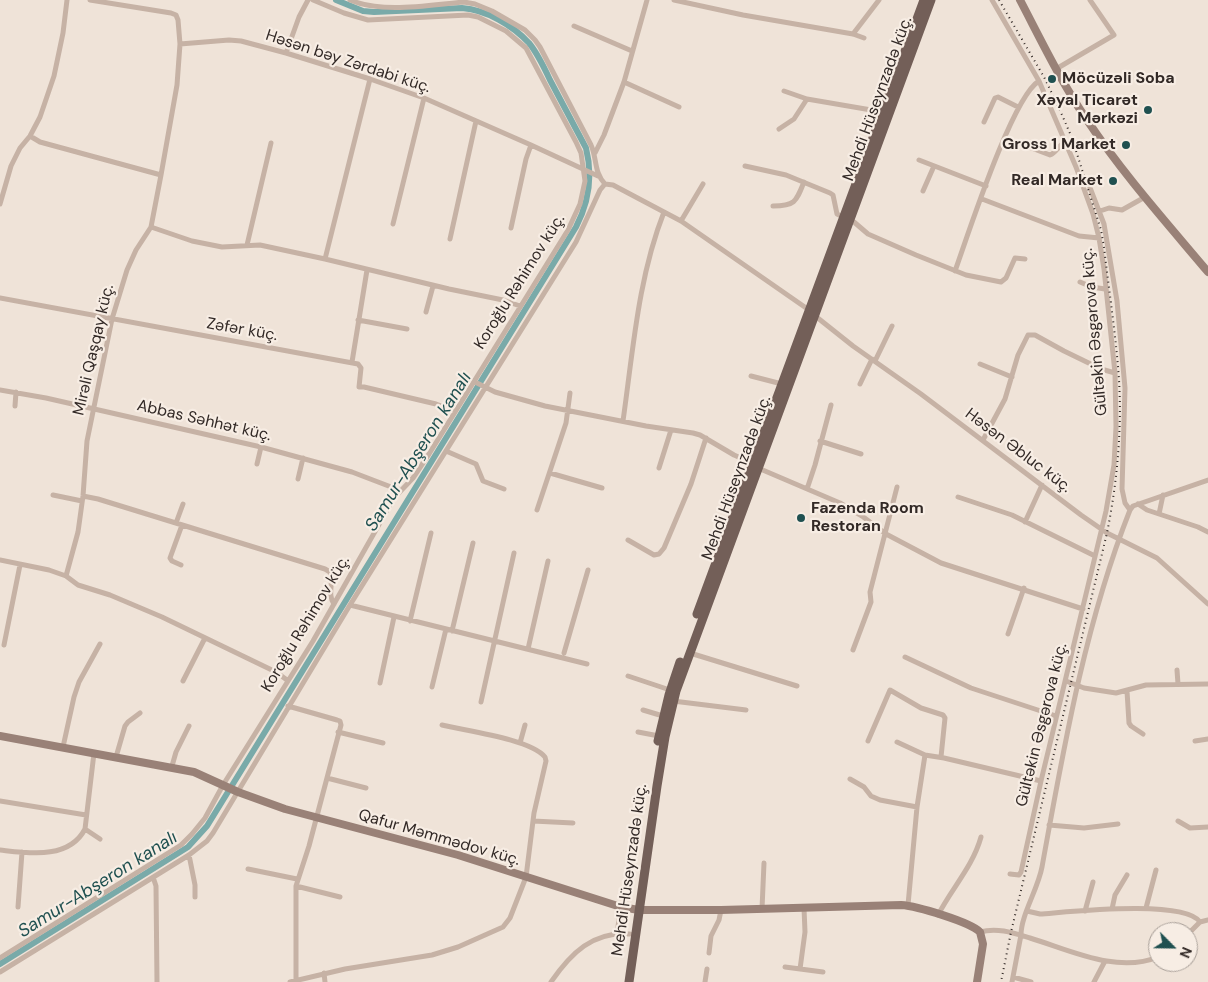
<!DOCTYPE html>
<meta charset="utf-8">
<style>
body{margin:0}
#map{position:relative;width:1208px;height:982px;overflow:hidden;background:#efe3d8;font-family:"DM Sans",sans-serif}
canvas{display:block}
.north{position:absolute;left:1148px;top:922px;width:50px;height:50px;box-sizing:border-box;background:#f7ede4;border:1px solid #a89f98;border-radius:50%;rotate:113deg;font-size:14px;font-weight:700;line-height:20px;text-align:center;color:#322926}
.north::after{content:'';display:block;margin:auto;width:18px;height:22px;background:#1f5050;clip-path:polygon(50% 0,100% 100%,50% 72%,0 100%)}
</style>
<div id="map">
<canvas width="1208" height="982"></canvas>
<div class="north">N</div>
</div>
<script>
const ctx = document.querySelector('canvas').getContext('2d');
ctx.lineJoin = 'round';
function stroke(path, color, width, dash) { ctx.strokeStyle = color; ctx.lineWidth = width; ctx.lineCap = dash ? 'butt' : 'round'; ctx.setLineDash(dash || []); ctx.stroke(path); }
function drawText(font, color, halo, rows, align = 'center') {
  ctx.font = font + ' "DM Sans",sans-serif'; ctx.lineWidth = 4.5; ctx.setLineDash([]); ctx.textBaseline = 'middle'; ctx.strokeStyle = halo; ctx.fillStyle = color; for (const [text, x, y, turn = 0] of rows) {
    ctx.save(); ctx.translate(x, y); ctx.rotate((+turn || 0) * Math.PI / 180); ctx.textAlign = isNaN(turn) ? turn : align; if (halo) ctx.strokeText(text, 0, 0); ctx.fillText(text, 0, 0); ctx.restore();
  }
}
const canal = new Path2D(`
 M0,964L188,847L207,826L576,227C589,202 593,176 586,148C574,125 562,103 550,80C544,67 538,54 529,43C512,25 487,10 462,8L374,12L363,11L336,0`);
const street = new Path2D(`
 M350,0C383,14 429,5 464,2L475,4L492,11L525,30L535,40L540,47L591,145C597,158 594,173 605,184
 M674,0L743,15L853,34L864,38
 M992,0L1039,81L1076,167L1093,214L1099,238L1104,269L1115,373L1116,427L1114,465L1106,511L1041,781L1021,872L1019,875L1010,874
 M574,26L632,51
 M853,34L879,0
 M180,44L229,40L241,41L286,53L370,79L424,98L531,145L598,176
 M286,53L299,17L308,0
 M1056,69L1114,35L1090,0
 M624,82L679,107
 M784,91L807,99
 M984,122L995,98L998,97L1018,107
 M779,129L794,119L807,99L883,112
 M30,136L40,142L161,175
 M1005,138L1050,155C1056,153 1059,145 1065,142
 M595,153L604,135L624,82L647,0
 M919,160L986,186
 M745,166L786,175L830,193L833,195L837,214L854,222L868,234L916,255L966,275L1001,282L1006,278L1015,258L1025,259
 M1087,180L1104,224L1117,301L1125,388L1122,489L1125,503L1130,510
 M605,184L613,185L681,221L809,310
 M923,191L934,166
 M982,199L1079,236L1099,238
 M0,204L11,166L20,148L30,136L40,117L54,76L63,33L67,0
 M773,206C795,206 796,202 804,182
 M1100,211L1109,208L1122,210L1145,197
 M681,221L703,184
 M393,224L424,98
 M151,227L192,241L222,247L260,245L325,259L449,289L503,300L520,306
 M511,228L526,159L531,145
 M450,239L476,121
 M247,245L271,143
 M325,259L370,79
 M955,271C968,235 1012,97 1039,81
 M1080,282L1092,287L1105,289
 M0,298L358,364L361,368L359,387H364L436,404L455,411
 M426,312L433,286
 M814,315L853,346L921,394L1081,515L1107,533L1157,558L1208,604
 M358,320L407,329
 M875,361L892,326
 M352,362L367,270
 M980,364L1012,377
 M751,376L782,384
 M473,381L495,392L545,406L646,426L693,433L700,435L734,455L752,463
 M860,384L872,359
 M0,390L46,398L261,447L352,472L399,490
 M15,406L16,392
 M623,421C633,351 638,278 664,212
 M983,440L1005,399L1018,355L1028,335H1035L1064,351L1101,369L1115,373
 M820,441L861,454
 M446,451L476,464L483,481L504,489
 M257,464L261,447
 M659,468L671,430
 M758,468L840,503L862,516L886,534L941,563L1083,609
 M550,473L602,488
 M298,479L303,458
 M807,489L815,465L831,405
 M53,495L82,501
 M83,496L98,499L325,569L330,572C334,583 327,594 334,604
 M958,497L1012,515L1095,556
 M1138,504L1147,510L1198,527L1208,532
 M537,510L566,423L570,393
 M1159,514L1163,495
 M1025,522L1042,485
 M176,523L183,504
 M628,540L654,555L659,554L664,548L691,484L706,438
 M0,560L49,570L66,576L78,585L110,595L162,617L276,672L287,680
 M181,565L172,561L170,558L182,525
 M66,576L78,532L83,496L87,441L112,319L127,270L136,250L151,227L161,175L177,85L180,44L178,20L176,15L171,13L90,0
 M350,605L587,664
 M410,621L431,533
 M452,631L473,543
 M1008,634L1024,588
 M4,645L20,565
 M528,649L548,561
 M853,650L871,602L870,592L897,487
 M564,653L588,570
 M690,653L797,686
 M905,657L971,688L1056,716
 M1177,670L1178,684
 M628,676L670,690
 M183,681L205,638
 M1066,681L1084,688L1116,693L1146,685L1208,684
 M380,683L394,617
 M432,687L446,629
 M1127,691L1129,723L1131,726L1143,734
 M673,701L746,710
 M481,702L514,553
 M288,706L337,720L340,721L341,725L309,846L296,886V980
 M643,710L663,716
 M338,732L383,743
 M638,732L659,736
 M868,741L890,690L921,708L943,715L945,718L941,757
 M1195,741L1208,739
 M897,742L925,755L944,758L1041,781
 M520,743L525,725
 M63,747L74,697L79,682L100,644
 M116,757L125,726L128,722L140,713
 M172,766L176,752L189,726
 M327,778L366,788
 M850,779L864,787L871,796L880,800L917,807
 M0,801L86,815
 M533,821L573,823
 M1178,821L1190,828L1208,827
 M1049,825L1084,828L1118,824
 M85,829L100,839
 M0,850C28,853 69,860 85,829L94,753
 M189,855L195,885V897
 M248,869L297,879
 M153,877L156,886L157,982
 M296,886L340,897
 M908,905L917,807L925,755
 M18,907L22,852
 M1146,908L1156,870
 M762,909L764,863
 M1112,909L1115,895L1127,875
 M1027,911L1040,914C1069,912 1184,899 1200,922
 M1085,911L1093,882
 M938,915C952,888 973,866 981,837
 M980,932C997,927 1014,933 1030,938C1070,950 1117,974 1158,957
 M617,933L621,907
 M1188,934L1200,922L1208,920
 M709,953L711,936L719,920L721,910
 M0,958L181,845L192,834L205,818L223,785L313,641L394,498L413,478L429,454L568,230L580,204L585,181L581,153L576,142L526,48L506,31L478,17L468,15L368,20L344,13L313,0
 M785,967L823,972
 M800,969L805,932L804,908
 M0,972L189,855L207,841L213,833L350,605L576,242L600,190L605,184
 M324,973L325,982
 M1013,977L1031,982
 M290,982L345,969L432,955L458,947L503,927L510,918L526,877L534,813L546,761L545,757C530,739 466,731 442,725
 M551,982C571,953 593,931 630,934
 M705,982L707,969
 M1012,982L1021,935C1021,915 1038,889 1042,867C1064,746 1085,624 1130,510L1133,506L1208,480
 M1094,982L1105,961`);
const secondary = new Path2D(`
 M1020,0C1041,40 1061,82 1087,120C1123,174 1166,222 1208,272
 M0,736L194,772L238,792L285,809L458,855L621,907L639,910H721L901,905C917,906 970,922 980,932L983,944L977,982`);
const primary = new Path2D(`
 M697,614L924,0
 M658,741L669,695L680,662
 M629,982L657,786L665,737L676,691L931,0`);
const rail = new Path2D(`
 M999,0L1044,77L1059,108L1072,138L1101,230L1104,247C1109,291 1116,336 1119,380C1122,431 1117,483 1107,533L1011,932L1001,982`);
const markers = [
 [1052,79,5,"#1f5050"],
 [1148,110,5,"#1f5050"],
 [1126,145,5,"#1f5050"],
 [1113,181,5,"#1f5050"],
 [801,518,5,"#1f5050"]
];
const streetNames = [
 ["Həsən bəy Zərdabi küç.",348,62,18],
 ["Mehdi Hüseynzadə küç.",878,99,-70],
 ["Koroğlu Rəhimov küç.",520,282,-58],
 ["Zəfər küç.",242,330,10],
 ["Gültəkin Əsgərova küç.",1095,332,-95],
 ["Mirəli Qaşqay küç.",94,350,-77],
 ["Abbas Səhhət küç.",204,421,13],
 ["Həsən Əbluc küç.",1018,451,37],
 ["Mehdi Hüseynzadə küç.",737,478,-70],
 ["Koroğlu Rəhimov küç.",306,624,-59],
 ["Gültəkin Əsgərova küç.",1042,725,-76],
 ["Qafur Məmmədov küç.",439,838,16],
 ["Mehdi Hüseynzadə küç.",630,870,-82]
];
const poiNames = [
 ["Möcüzəli Soba",1062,79,"left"],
 ["Xəyal Ticarət",1138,101],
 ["Mərkəzi",1138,119],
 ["Gross 1 Market",1116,145],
 ["Real Market",1103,181],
 ["Fazenda Room",811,509,"left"],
 ["Restoran",811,527,"left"]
];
const waterNames = [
 ["Samur-Abşeron kanalı",419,452,-58],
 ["Samur-Abşeron kanalı",98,885,-32]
];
stroke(canal, '#79aaa9', 6);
stroke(street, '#c6b2a5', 5);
stroke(secondary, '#998177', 8);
stroke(primary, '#735f58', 9);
stroke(rail, '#322926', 2, [1, 4]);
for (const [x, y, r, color] of markers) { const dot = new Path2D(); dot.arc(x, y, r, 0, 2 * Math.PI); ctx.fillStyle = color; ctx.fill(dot); stroke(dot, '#f7ede4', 2); }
drawText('16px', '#322926', '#f7ede4', streetNames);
drawText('bold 16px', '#322926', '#f7ede4', poiNames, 'right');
drawText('italic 18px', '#1f5050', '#f7ede4', waterNames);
</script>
